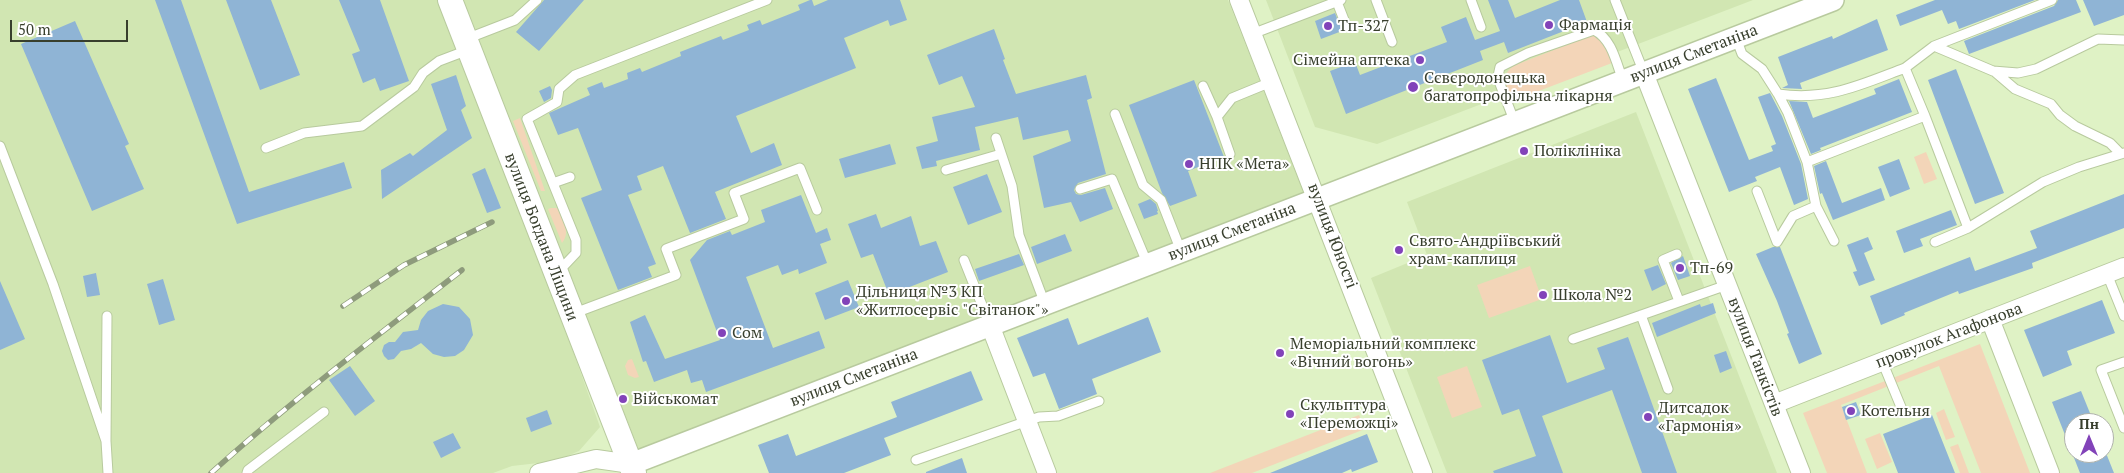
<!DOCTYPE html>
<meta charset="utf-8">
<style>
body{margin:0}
#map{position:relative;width:2124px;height:473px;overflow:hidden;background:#dff2c5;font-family:"PT Serif",serif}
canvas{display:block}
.north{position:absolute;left:2064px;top:413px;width:50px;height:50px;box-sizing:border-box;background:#fff;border:1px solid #afb2ab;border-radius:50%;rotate:0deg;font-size:14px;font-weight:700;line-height:20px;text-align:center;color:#383f2d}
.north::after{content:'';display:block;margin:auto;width:18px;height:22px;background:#8243b9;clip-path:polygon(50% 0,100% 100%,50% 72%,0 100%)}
.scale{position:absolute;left:10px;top:20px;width:118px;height:22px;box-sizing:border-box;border:2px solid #383f2d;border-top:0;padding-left:6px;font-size:15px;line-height:18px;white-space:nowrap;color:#383f2d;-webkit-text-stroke:4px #fff;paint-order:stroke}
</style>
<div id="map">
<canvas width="2124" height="473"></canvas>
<div class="north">Пн</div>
<div class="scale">50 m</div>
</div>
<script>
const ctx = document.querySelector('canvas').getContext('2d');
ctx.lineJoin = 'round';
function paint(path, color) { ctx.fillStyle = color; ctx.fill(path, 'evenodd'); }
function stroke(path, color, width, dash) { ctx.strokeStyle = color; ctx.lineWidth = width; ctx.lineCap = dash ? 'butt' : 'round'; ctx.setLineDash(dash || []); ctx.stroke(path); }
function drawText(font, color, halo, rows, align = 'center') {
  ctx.font = font + ' "PT Serif",serif'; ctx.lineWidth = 4; ctx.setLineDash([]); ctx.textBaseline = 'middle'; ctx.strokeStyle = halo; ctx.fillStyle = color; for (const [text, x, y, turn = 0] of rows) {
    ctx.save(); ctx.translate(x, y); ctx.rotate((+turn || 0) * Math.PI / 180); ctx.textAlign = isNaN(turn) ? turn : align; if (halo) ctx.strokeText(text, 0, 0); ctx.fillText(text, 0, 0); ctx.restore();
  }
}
const built = new Path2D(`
 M0,0H440L541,261L600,427L579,451L556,461L512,466L493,473H0Z
 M462,0H1228L1305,196L641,456Z
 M1266,0H1753L1377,144L1315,127Z
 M1636,112L1777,473H1447L1371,278L1427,255L1407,202Z`);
const green = new Path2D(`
 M1592,35C1605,37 1608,51 1612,63L1510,102C1504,85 1498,80 1513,66Z
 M520,118L545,191H541L513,121Z
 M1926,152L1937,179L1924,184L1914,157Z
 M551,208H557C563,219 571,233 562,243L548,209Z
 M1530,266L1542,299L1489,318L1477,285Z
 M1980,344L2030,473H1981L1939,366L1841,405L1867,473H1827L1803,413Z
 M632,359L639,377L635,378L628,375L625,366L628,360Z
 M1467,366L1482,407L1452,418L1437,377Z
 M1944,409L1955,437L1946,440L1936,413Z
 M1359,415L1365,429L1252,473H1210Z
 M1880,433L1892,462L1877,469L1865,439Z
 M1958,444L1969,473H1960L1950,447Z`);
const building = new Path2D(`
 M155,0H181L249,192L344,162L352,188L237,224Z
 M226,0H271L300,75L260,90Z
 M339,0H380L409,81L380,91L375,78L363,83L352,54L360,51Z
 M544,0H584L539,51L516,32Z
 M810,0H812L814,6L828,0H900L907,20L890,26L888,20L844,38L856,68L736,116L751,153L774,143L782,165L715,192L726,219L690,233L663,166L637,176L642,190L628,195L656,264L648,267L652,277L618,290L581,198L602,190L578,128L558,135L549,113L590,95L587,88L602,82L604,88L628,79L627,73L640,68L642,72L681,56L680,52L721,36L723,40L749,30L747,25L760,20L762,25L800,10L798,5Z
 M1488,0H1508L1515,18L1560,0H1579L1587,22L1508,53L1504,42L1480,51L1483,60L1346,114L1330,71L1355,62L1360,75L1407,57L1447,42L1441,27L1466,17L1475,40L1500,31Z
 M1935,0H2035L1959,29L1956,21L1948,24L1942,10L1900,26L1896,15Z
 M2058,0H2076L2081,12L1969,54L1964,41L2054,6Z
 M2083,0H2124V15L2094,26Z
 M1335,13L1342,31L1321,39L1315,21Z
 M1877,19L1888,50L1800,83L1802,89L1782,88L1788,85L1778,57L1832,36L1833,39Z
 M75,21L129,144L125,146L144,189L92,211L21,44Z
 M994,29L1005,59L1003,60L1016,94L1086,75L1092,98L1087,100L1106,174L1078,183L1074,190L1076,194L1081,195L1105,188L1113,209L1080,222L1071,202L1044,208L1033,156L1071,141L1068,130L1023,140L1018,117L975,127L980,150L936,161L937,166L922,169L916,147L938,141L932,117L975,107L962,76L939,85L927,55Z
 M1956,69L2004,193L1975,204L1928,80Z
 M456,75L466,106L461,110L472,138L382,199L381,170L410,153L413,156L447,130L431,84Z
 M1716,78L1749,160L1773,151L1771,146L1776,144L1758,97L1770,93L1782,116L1801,164L1808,199L1794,205L1780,167L1755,177L1757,181L1729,192L1688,89Z
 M1899,79L1912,112L1820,148L1821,150L1811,154L1789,101L1807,102L1813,118L1876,94L1874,89Z
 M1194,80L1224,157L1188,171L1197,196L1170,206L1162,193L1129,105Z
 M550,86L552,90L551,98L544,102L539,91Z
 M890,144L896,164L845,178L839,159Z
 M1899,159L1910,189L1890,197L1878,167Z
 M1826,161L1842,203L1881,188L1885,200L1833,220L1822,193L1820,194L1814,166Z
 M485,168L501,208L487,213L472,174Z
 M987,174L1002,212L968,225L953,187Z
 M2124,194V228L2032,263L2033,268L1959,294L1958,291L1904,313L1905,315L1881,325L1870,296L1970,257L1975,271L2037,248L2030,231Z
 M801,195L816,233L827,228L831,240L820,244L827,263L799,274L798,269L782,275L778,265L746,277L773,348L819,331L825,348L706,392L702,380L691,383L687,370L654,382L646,361L643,362L630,322L645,315L665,359L720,340L690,260L707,240L730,231L732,235L765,222L761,210Z
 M1150,199L1156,204L1158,211H1157L1158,214L1144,219L1138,204Z
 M1951,210L1957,225L1920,239L1923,246L1904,253L1896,231Z
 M876,214L881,228L911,216L920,246L936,241L948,272L889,295L873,254L861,258L848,224Z
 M1065,234L1072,251L1037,264L1031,247Z
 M1868,237L1873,249L1864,253L1875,280L1859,286L1853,272L1857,271L1847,245Z
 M1773,247H1780L1822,354L1799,364L1787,334L1789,333L1777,301L1756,254Z
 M1019,254L1024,265L979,281L975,269Z
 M1683,256L1690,276L1678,280L1671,263Z
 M1658,265L1666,284L1652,291L1644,270Z
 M96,273L100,295L87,297L83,276Z
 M163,279L175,320L159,325L147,284Z
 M848,280L859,307L825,320L815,293Z
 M0,281L25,339L0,350Z
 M2102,300L2115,333L2067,351L2072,365L2043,377L2024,330Z
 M1713,303L1716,313L1657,337L1652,323L1700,304L1701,307Z
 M443,304L459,307L470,319L473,335L464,350L455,356L444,357L433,354L421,343L411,349L401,351L394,359L388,360L384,356L382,351L384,345L389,342H395L403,332L418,330L421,320L428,311Z
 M1148,317L1161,352L1092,379L1097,394L1059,409L1045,373L1033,377L1017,338L1068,318L1078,345Z
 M1550,335L1567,383L1605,369L1597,348L1628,337L1677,473H1642L1612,390L1542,416L1563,473H1494L1493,471L1536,456L1519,409L1502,415L1482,360Z
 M1726,351L1732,368L1720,373L1714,355Z
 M350,366L375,401L355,416L329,380Z
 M971,371L983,400L884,438L891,455L844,473H769L758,445L788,434L796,456L897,417L891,402Z
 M2081,391L2094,423H2074V453H2106L2114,473H2080L2052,402Z
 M1856,402L1861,415L1846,420L1842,407Z
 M547,410L552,424L531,432L526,418Z
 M1932,415L1955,473H1898L1883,434Z
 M453,433L461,448L441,458L433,442Z
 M1367,434L1378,462L1352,472L1351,469L1342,473H1270Z
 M962,458L967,473H926V472Z`);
const service = new Path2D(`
 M1376,0L1392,42
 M1471,0L1481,27
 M1615,0L1644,73
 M1337,2L1346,25
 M1252,34L1341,0
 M1736,38L1742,54L1762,69L1778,94L1788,113L1807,162L1925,116L1968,228L2043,182L2079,167L2124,153
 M466,39L515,20L537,0
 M1934,46L1993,71L2018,73L2036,69L2098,39L2124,40
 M1994,71L2015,89L2051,104L2060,115L2075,126L2110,143L2121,154
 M1203,86L1217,117
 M1778,94C1828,101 1860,85 1905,68
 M1115,114L1143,185L1161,200L1181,251
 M1925,116L1905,68L1934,46L2052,0
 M1515,123L1500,84L1498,76L1500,67L1528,53L1594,30C1612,39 1616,62 1623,81
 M996,138L1012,186L1019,235L1045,304
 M0,146L53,284L106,441
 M266,148L304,133L362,126L414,87L423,73L439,61L468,50
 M1230,154L1217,117L1232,98L1271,82
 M1807,162L1816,206L1834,241
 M946,170L1001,154
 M553,183L570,177
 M1080,189L1112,179L1148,265
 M1757,191L1777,242
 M1777,242L1793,216L1816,206
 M1935,242L1968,228
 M1677,254L1663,260L1679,301
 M964,260L990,325
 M558,272L576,253V240L527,119L557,102L559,89L575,75L767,0
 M2107,274L2124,316
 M572,314L676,275L666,249L744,219L734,193L800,168L817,210
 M1641,315L1668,389
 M107,316L106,441L108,473
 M1573,339L1727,285
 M1882,361L1901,407
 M2124,362L2101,370L2124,428
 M916,460L1039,417L1058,416L1099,401
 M247,473L248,470L324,412`);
const minor = new Path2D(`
 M1239,0L1423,473
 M1644,73L1801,473
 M1990,319L2050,473
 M990,325L1047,473
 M1774,404L2124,267
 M539,473L596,459L631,464`);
const tertiary = new Path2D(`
 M631,464L1833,0`);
const secondary = new Path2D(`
 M450,0L634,473`);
const rail = new Path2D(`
 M343,306L404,265L492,222
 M211,473C291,401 377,336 462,270`);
const markers = [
 [1549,25,5,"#8243b9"],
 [1328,26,5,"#8243b9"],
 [1420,60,5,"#8243b9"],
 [1413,87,6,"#8243b9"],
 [1524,151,5,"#8243b9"],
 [1189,164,5,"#8243b9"],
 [1399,250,5,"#8243b9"],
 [1680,268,5,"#8243b9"],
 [1543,295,5,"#8243b9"],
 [846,301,5,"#8243b9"],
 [722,333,5,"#8243b9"],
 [1280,353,5,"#8243b9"],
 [623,399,5,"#8243b9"],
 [1851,411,5,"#8243b9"],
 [1290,414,5,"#8243b9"],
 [1648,417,5,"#8243b9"]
];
const poiNames = [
 ["Фармація",1559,25],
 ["Тп-327",1338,26],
 ["Сімейна аптека",1410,60,"right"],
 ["Сєвєродонецька",1424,78],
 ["багатопрофільна лікарня",1424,96],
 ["Поліклініка",1534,151],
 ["НПК «Мета»",1199,164],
 ["Свято-Андріївський",1409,241],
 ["храм-каплиця",1409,259],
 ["Тп-69",1690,268],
 ["Дільниця №3 КП",856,292],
 ["«Житлосервіс \"Світанок\"»",856,310],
 ["Школа №2",1553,295],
 ["Сом",732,333],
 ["Меморіальний комплекс",1290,344],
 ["«Вічний вогонь»",1290,362],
 ["Військомат",633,399],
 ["Скульптура",1300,405],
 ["«Переможці»",1300,423],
 ["Дитсадок",1658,408],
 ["«Гармонія»",1658,426],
 ["Котельня",1861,411]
];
const streetNames = [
 ["вулиця Сметаніна",1694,54,-21],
 ["вулиця Сметаніна",1232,232,-21],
 ["вулиця Юності",1332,236,69],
 ["вулиця Богдана Ліщини",541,237,69],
 ["провулок Агафонова",1949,336,-21],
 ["вулиця Танкістів",1755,357,69],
 ["вулиця Сметаніна",854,378,-21]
];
paint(built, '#d1e6b2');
paint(green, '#f3d5b8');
paint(building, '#8fb4d5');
stroke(service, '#b8ca9e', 11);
stroke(minor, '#b8ca9e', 20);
stroke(tertiary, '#b8ca9e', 24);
stroke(secondary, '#b8ca9e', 26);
stroke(service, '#fff', 9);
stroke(minor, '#fff', 18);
stroke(tertiary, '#fff', 21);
stroke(secondary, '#fff', 24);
stroke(rail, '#8e9b7c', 5.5);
stroke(rail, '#fff', 4, [11]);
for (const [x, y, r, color] of markers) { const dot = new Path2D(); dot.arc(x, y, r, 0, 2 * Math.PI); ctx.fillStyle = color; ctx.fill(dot); stroke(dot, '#fff', 2); }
drawText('16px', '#383f2d', '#fff', poiNames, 'left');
drawText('16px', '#383f2d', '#fff', streetNames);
</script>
